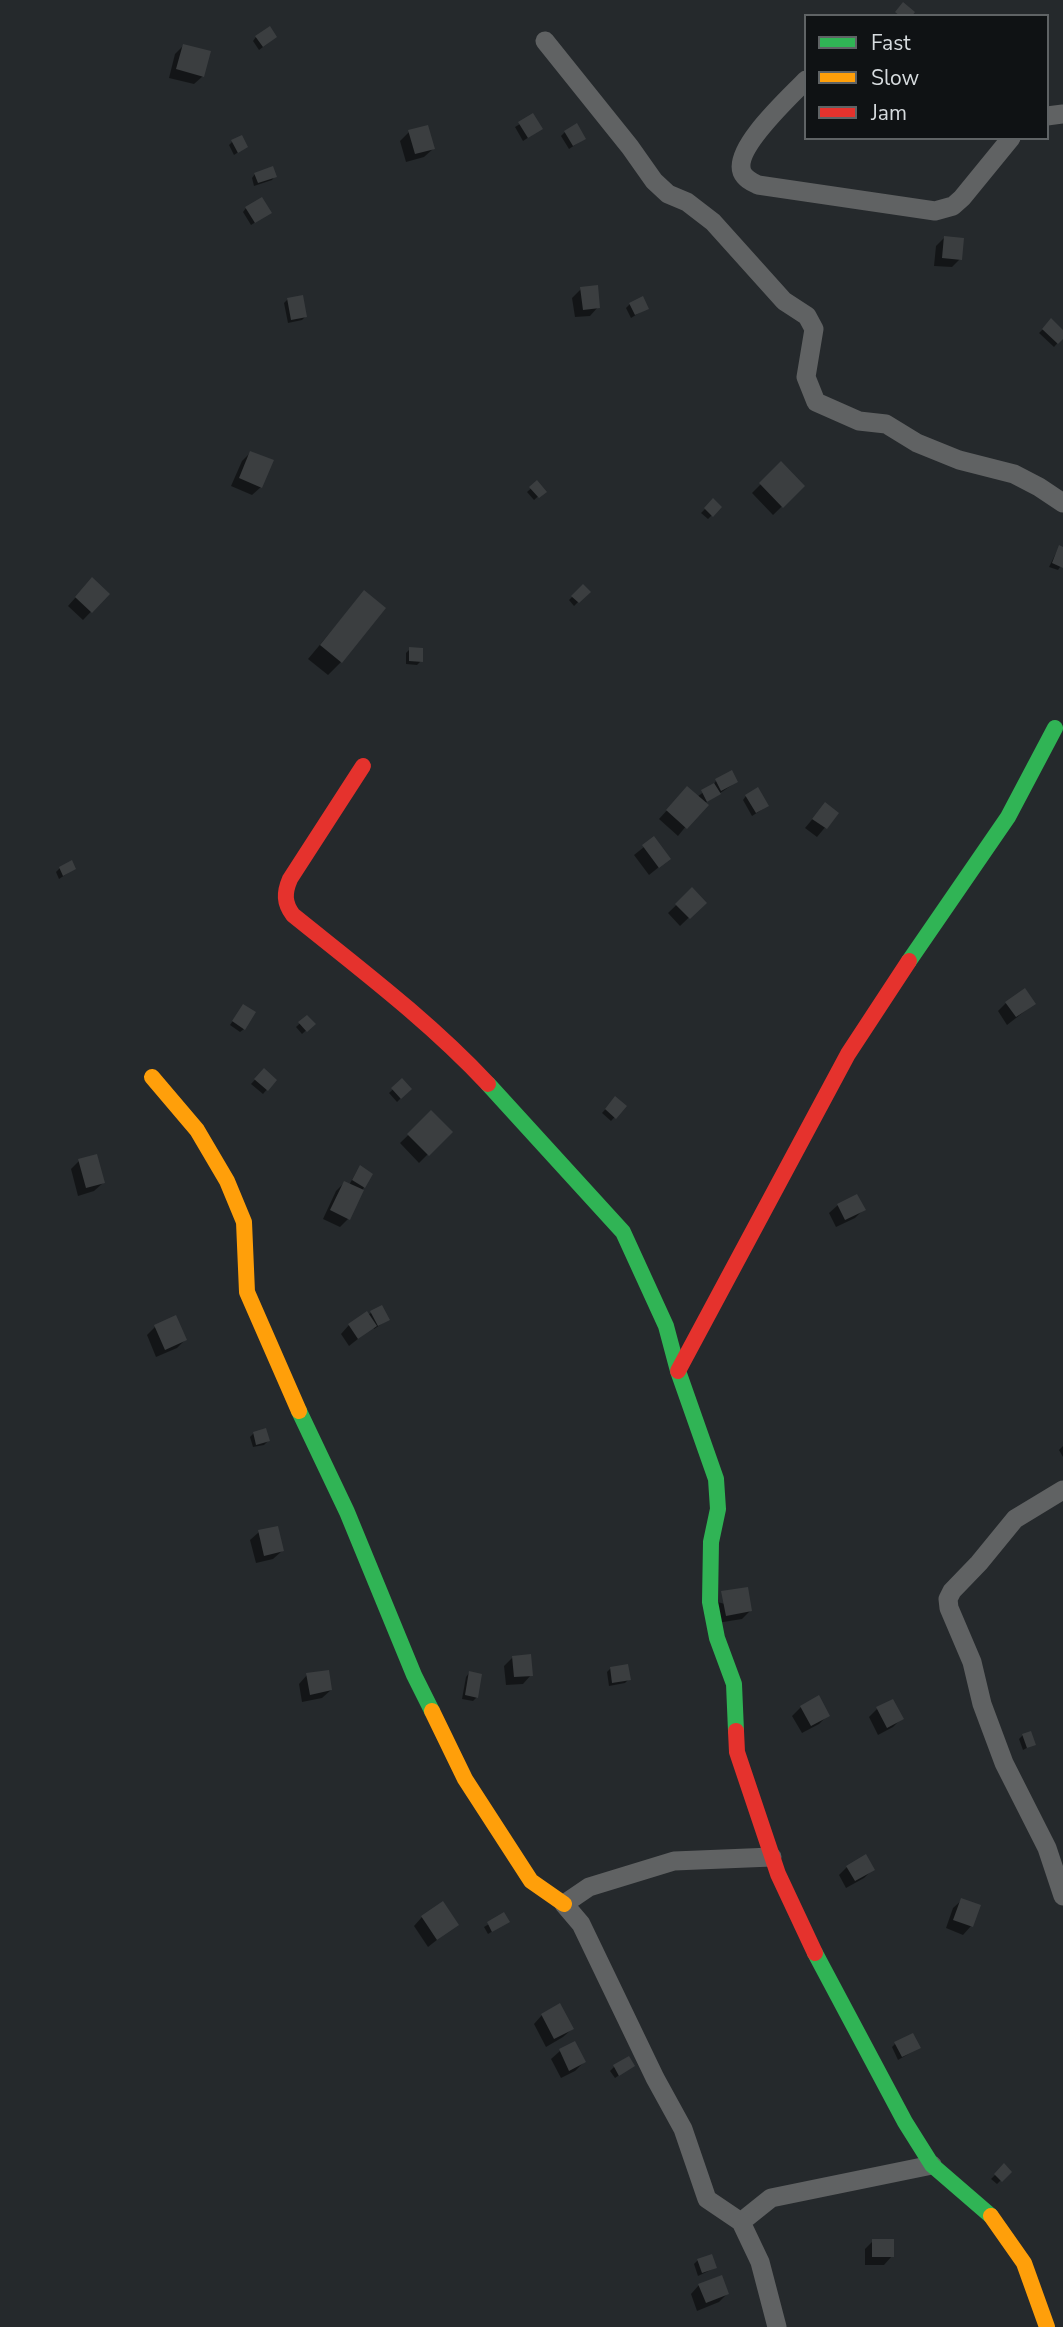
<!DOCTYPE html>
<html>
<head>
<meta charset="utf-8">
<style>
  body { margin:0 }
  #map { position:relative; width:1063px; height:2327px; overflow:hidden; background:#25292c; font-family:"Nunito Sans",sans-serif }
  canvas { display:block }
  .legend { position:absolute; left:804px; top:14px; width:245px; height:126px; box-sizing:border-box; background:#0f1214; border:2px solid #5f6365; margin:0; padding:9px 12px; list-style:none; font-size:21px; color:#d7dcdf }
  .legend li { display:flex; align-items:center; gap:14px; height:35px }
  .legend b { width:35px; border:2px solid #5f6365 }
</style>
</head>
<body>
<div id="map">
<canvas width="1063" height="2327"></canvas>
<ul class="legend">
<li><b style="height:9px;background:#30b455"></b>Fast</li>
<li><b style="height:9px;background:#ff9f0a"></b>Slow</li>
<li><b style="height:9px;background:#e5322d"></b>Jam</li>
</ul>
</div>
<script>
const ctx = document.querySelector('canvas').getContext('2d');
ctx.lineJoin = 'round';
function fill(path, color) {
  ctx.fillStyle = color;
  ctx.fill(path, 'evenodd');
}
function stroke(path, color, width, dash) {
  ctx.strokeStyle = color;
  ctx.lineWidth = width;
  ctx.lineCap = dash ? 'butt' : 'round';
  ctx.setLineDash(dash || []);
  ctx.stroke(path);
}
fill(new Path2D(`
  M256 37 271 41 259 50 253 41Z
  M183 46 203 76 194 84 169 78 175 54Z
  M533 116 541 129 523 141 515 127Z
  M409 132 433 149 424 157 406 162 400 141Z
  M565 132 584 139 569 149 561 136Z
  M232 142 246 147 234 155 229 145Z
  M255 174 275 176 272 180 254 186 252 178Z
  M246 208 270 213 251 225 243 212Z
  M944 238 960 259 952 267 934 266 936 246Z
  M581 289 598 307 590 316 575 317 572 298Z
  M288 299 306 316 302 320 288 323 284 303Z
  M630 304 647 308 631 318 626 308Z
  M1051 321 1063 332V337L1054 347 1039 333Z
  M250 453 261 487 252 495 231 486 242 461Z
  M781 464 803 486 773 515 752 493Z
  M537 483 544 491 534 500 527 492Z
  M713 501 720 507 708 519 701 513Z
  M1059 547 1063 549V563L1058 570 1049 567Z
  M583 586 588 592 574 606 569 600Z
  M84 588 108 594 83 620 68 606Z
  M364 592 341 662 328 675 308 659Z
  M410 649 421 661 417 665 406 664V653Z
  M731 772 732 785 704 804 678 836 659 819 679 797H697L713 785 716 781Z
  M746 796 763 809 752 816 743 800Z
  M825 804 837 813 817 837 805 828Z
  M654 839 669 859 649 875 634 855Z
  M60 868 74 869 59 879 56 872Z
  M692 890 704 903 680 926 668 913Z
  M1006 1003 1034 1004 1007 1025 998 1011Z
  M240 1010 244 1029 240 1032 230 1025Z
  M307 1017 313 1024 302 1034 296 1027Z
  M264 1070 275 1080 263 1094 251 1084Z
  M402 1081 410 1089 397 1102 389 1093Z
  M612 1102 625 1106 611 1121 602 1113Z
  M431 1113 450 1132 419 1163 400 1143Z
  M79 1161 103 1183 94 1191 78 1196 71 1169Z
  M357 1171 364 1187 348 1219 340 1227 323 1219 336 1191 344 1183 349 1185Z
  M838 1205 863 1210 855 1218 836 1227 829 1213Z
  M371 1313 388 1320 374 1329 373 1327 349 1346 341 1334 349 1325Z
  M155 1327 185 1340 177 1348 156 1357 147 1335Z
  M254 1433 268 1441 264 1445 253 1447 250 1437Z
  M1063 1446V1457L1059 1450Z
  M259 1532 282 1551 273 1559 256 1563 250 1540Z
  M714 1601 750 1611 742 1619 717 1623Z
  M513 1657 531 1675 523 1684 506 1685 504 1666Z
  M611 1668 629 1679 625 1683 609 1686 607 1672Z
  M469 1673 477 1697 473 1701 462 1699 466 1677Z
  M307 1675 331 1690 322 1698 302 1702 299 1684Z
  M801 1707 828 1715 819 1724 802 1733 792 1716Z
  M877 1709 901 1719 893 1727 878 1735 869 1717Z
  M1023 1735 1034 1744 1023 1750 1019 1739Z
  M847 1867 873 1869 864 1878 846 1888 839 1875Z
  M962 1900 979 1906 971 1926 963 1935 946 1928 953 1908Z
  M504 1915 508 1922 488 1934 484 1927Z
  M422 1917 457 1924 428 1947 414 1926Z
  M542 2015 572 2029 563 2037 546 2047 534 2024Z
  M574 2044 584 2062 575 2071 561 2078 551 2059 560 2051Z
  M895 2044 919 2048 898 2060 892 2047Z
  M633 2066 615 2078 610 2071 614 2067Z
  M1004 2166 1010 2171 997 2184 991 2179Z
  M873 2241 892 2256 884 2265H865V2249Z
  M698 2260 715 2268 698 2276 694 2264Z
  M699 2285 727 2294 719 2302 697 2311 691 2294Z`), '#0007');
fill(new Path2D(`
  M903 2 915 12 912 16H900L895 12Z
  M270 26 277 37 263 47 255 36Z
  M183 44 211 51 204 77 176 69Z
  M533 113 543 129 528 138 518 122Z
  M577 123 586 139 573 146 564 131Z
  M428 125 435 149 415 154 408 130Z
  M242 135 248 147 238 153 231 140Z
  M273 166 277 177 258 183 254 173Z
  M262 197 272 213 255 223 245 207Z
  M944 236 964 238 962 260 942 258Z
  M598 285 600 308 583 310 580 287Z
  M303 295 307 317 291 320 287 298Z
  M643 296 649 309 635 315 629 303Z
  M1051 318 1063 330V339L1058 344 1042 329Z
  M250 451 274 460 262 488 239 478Z
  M781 461 805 486 783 508 759 483Z
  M537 480 547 492 539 498 529 487Z
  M713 498 722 507 713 517 704 508Z
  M1059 545 1063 547V568L1052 563Z
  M92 577 110 594 92 613 75 597Z
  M583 584 591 592 579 603 571 596Z
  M364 590 386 608 342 663 320 645Z
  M409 647 423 648V662L409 661Z
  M732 770 738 782 721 791 715 779Z
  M714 783 721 794 707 802 701 790Z
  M687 786 709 805 687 829 666 810Z
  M758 787 769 806 756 813 745 795Z
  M825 802 839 813 827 829 812 819Z
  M654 836 671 859 659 868 642 845Z
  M72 860 76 869 63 876 59 867Z
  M692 887 707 903 690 919 675 904Z
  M1025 988 1036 1004 1016 1017 1005 1002Z
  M243 1004 256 1012 245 1030 232 1021Z
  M307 1015 316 1024 307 1032 298 1022Z
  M264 1068 277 1080 268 1091 254 1079Z
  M402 1078 412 1089 401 1099 391 1088Z
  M615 1096 627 1106 616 1119 605 1109Z
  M431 1110 453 1132 429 1156 407 1134Z
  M97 1154 105 1183 86 1188 78 1159Z
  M360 1165 373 1174 365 1188 352 1180Z
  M344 1181 364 1190 350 1220 330 1210Z
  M857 1194 866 1210 845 1220 837 1204Z
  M382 1305 390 1320 378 1326 370 1311Z
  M367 1311 377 1326 358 1339 348 1324Z
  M176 1315 187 1340 165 1350 154 1325Z
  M266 1428 270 1441 256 1445 253 1432Z
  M278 1526 284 1551 264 1556 258 1530Z
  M748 1587 752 1611 726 1616 721 1591Z
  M531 1654 533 1676 514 1677 512 1656Z
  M628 1664 631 1680 612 1683 610 1667Z
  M329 1670 332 1690 310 1695 306 1673Z
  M469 1671 482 1674 478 1698 465 1695Z
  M819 1695 830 1716 811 1726 800 1706Z
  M893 1699 904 1719 887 1728 876 1707Z
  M1031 1731 1036 1745 1027 1748 1022 1734Z
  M866 1854 875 1870 855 1881 846 1866Z
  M961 1898 981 1905 973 1927 953 1920Z
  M443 1901 459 1925 437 1940 421 1916Z
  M504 1912 510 1922 492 1932 487 1922Z
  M560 2003 574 2029 554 2039 541 2014Z
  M913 2033 921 2048 902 2057 894 2042Z
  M575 2041 586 2062 569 2071 559 2049Z
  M629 2056 635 2066 619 2076 613 2065Z
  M1004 2163 1012 2172 1002 2182 994 2174Z
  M872 2239H894V2257H872Z
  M712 2254 717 2268 702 2273 697 2259Z
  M722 2275 729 2294 706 2303 698 2284Z`), '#3b3e40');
stroke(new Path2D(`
  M545 41 630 147 654 181 668 194 687 202 713 222 784 301 807 316 814 329 806 377 816 402 859 421 886 424 917 443 959 460 1014 474 1039 487 1063 503
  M806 80C790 97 733 148 742 172 745 179 752 182 758 185L935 211 953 206 962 198 1011 138
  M1047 116 1063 114
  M1063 1490 1015 1519 979 1563 952 1591 948 1599 949 1608 972 1662 982 1704 1004 1763 1047 1848 1063 1896
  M772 1857 674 1861 589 1887 564 1904 581 1924 655 2078 683 2129 707 2199 741 2222 771 2198 932 2165
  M741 2222 760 2262 777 2327`), '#606263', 19);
stroke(new Path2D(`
  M909 961 1008 817 1055 728
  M488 1084 623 1232 666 1326 678 1371 716 1479 718 1509 711 1542 710 1602 717 1638 734 1684 736 1731
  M299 1411 347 1512 414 1675 432 1711
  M815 1953 905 2122 932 2165 991 2216`), '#30b455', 16);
stroke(new Path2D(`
  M152 1077 197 1130 227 1181 244 1222 247 1292 299 1411
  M432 1711 465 1779 531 1881 564 1904
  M991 2216 1024 2263 1047 2327`), '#ff9f0a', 16);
stroke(new Path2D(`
  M363 766 290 879C284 893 284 903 293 915 360 969 429 1021 488 1084
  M678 1371 848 1054 909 961
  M736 1731 737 1752 778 1874 815 1953`), '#e5322d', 16);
</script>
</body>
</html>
